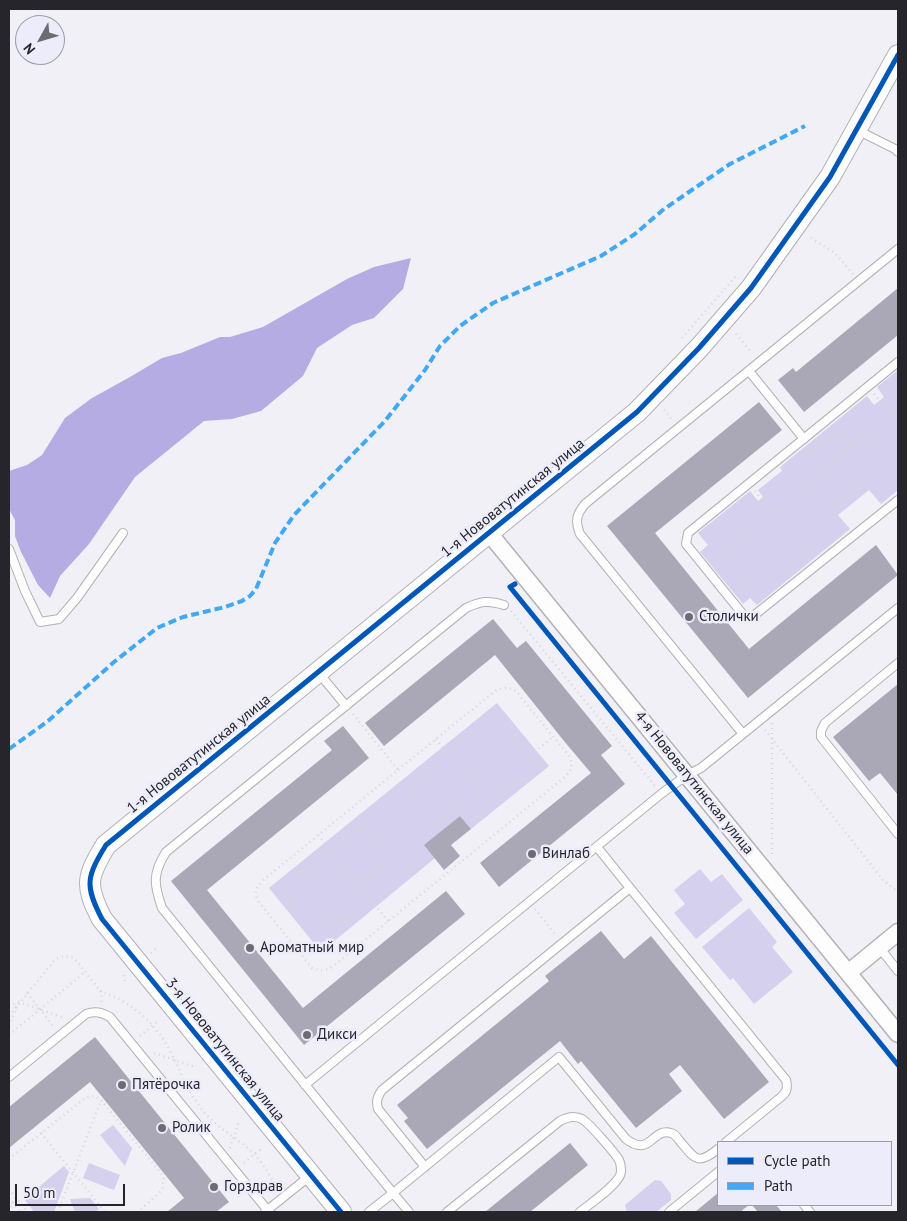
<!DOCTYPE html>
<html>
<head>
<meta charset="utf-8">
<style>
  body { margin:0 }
  #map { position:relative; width:907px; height:1221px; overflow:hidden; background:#f0f0f6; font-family:"PT Sans",sans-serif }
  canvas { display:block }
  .frame { position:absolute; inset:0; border:10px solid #26252b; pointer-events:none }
  .legend { position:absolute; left:717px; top:1141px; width:175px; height:65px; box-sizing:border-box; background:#edecfa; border:1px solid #9d9ca7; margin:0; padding:6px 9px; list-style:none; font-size:15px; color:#26252b }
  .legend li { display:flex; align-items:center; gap:10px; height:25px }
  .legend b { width:25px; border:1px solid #9d9ca7 }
  .north { position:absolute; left:15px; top:15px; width:50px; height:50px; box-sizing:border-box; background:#edecfa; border:1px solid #9d9ca7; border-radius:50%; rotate:231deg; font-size:14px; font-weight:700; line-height:20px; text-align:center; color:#26252b }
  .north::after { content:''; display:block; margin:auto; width:18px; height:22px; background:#6d6c72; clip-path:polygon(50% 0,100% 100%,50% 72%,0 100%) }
  .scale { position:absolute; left:15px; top:1184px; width:110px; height:22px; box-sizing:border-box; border:2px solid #26252b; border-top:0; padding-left:6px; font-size:15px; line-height:18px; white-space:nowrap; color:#26252b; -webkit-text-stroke:4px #edecfa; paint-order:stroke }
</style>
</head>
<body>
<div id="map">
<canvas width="907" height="1221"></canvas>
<div class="frame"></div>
<ul class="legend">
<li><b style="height:6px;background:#0057b8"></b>Cycle path</li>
<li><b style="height:6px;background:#3fa9f5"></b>Path</li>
</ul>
<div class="north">N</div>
<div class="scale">50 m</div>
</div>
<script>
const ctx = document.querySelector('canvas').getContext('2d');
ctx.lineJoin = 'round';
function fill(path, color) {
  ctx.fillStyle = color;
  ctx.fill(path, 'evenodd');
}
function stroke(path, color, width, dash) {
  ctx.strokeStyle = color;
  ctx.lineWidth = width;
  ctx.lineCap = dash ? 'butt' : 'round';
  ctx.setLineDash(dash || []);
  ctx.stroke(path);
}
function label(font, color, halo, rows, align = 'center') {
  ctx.font = font + ' "PT Sans",sans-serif';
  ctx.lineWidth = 5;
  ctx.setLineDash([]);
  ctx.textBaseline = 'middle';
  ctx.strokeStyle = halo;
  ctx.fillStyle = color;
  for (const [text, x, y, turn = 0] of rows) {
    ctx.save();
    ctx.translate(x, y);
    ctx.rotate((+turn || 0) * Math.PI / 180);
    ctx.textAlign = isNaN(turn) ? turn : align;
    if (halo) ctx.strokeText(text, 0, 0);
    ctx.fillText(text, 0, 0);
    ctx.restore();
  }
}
fill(new Path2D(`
  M898 370V490L881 504 869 490 838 515 850 529 757 605 750 598 743 604 700 552 708 545 698 533 750 491 758 501 763 497 758 490 782 471 780 467 867 396 874 405 884 397 877 387Z
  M497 703 549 766 471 829 460 816 425 845 435 858 321 952 269 888Z
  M700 869 711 882 722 874 743 900 696 939 674 913 685 904 674 890Z
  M749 908 777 942 772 947 793 972 754 1004 733 978 730 980 702 947Z
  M113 1125 132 1148 125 1166 100 1135Z
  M89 1163 120 1175 114 1190 83 1178Z
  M64 1166 69 1172 54 1212H34L24 1199Z
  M655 1180 661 1181 671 1194V1200L656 1212H627L625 1205Z
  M90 1198 99 1209 95 1212H75L70 1199Z`), '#d4d0ee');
fill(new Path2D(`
  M411 258 403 289 374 318 352 325 317 348 303 376 261 411 232 419 204 421 135 477 89 544 60 576 50 598 38 585 21 552 15 536V520L9 509V471L27 465 42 455 65 418 92 398 130 377 162 358 181 353 220 337H230L263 327 347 279 374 267Z`), '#b4ace2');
fill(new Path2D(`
  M898 288V335L804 412 778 380 793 368 796 372Z
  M759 402 782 430 655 533 749 649 876 545 898 575 748 698 607 526Z
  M493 619 517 648 526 641 612 746 601 755 625 784 499 887 480 863 591 773 564 741 495 655 384 746 365 723Z
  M898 684V795L880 773 869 781 833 737Z
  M343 726 369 758 207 890 303 1008 446 891 465 914 304 1045 171 881 332 750 324 741Z
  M460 816 471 829 451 845 460 856 444 870 424 845Z
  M601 931 624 959 651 936 769 1082 724 1119 680 1065 669 1074 682 1091 636 1128 581 1061 578 1064 560 1041 427 1149 404 1121 408 1118 397 1105 549 981 545 976Z
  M95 1037 229 1202 216 1212H167L184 1198 90 1082 9 1148V1107Z
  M570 1143 588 1165 530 1212H485Z
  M718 1193V1205H749L740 1212H695Z
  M752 1205H776L782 1212H758Z`), '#aaa7b7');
const service = new Path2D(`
  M857 130 895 149 898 152
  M898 362 688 533 686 544 741 612 745 617H752L898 500
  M749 371 804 439
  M9 549 25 591 40 622 59 619 77 598 123 533
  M504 605C488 600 481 601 466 608L166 852C152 874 154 885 162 908L393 1193 559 1057 626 1139C651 1158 652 1127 671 1133 675 1134 677 1137 679 1140 695 1159 697 1166 718 1149
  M898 663 825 723 821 731V737L898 834
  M318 672 346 706
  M743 734 580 534C575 521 576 515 585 504L898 249
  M597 847 630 888
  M879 947 898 971
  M9 1077 86 1014C95 1011 101 1012 110 1017L269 1212
  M305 1085 661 794 687 775 701 768 898 608
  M425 1167 378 1109C376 1101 377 1097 382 1090L630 888 786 1080C788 1088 787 1092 781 1097L726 1142
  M804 1205 810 1212
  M265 1212 311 1175
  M369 1212 393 1193 409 1212
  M447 1212 560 1121C567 1117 574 1115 582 1119 589 1123 615 1153 619 1160 620 1162 621 1169 621 1172 620 1184 589 1204 580 1212
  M669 1212 718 1172`);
const minor = new Path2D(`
  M489 533 898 1034
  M848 973 898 932`);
const tertiary = new Path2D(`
  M341 1212 102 919C84 885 87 876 106 845L637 412 699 348 751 288 830 177 898 55`);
stroke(service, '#b2b2b7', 10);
stroke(minor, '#b2b2b7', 19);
stroke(tertiary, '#b2b2b7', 22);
stroke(new Path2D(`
  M811 238 835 253 853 274
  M736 334 752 353
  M682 338 736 276 738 278
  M874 394 891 414
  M664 410 673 421
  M863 437 886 465
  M846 452 869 480
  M804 455 839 431 843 432 854 445
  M806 483 829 511
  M755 491 771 511
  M795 540 809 558
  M744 581 898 455
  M768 588 759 595 754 594 724 557 723 552 725 550 898 408
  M511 611 655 786
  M353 714 398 770 262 881C256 888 254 892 258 901L312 968C320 971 324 971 332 967L565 777C572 770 573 766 570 757L516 691C508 687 503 687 495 691L398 770
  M765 730 883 880 898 892
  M436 739 447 753
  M527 758 553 737
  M474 773 496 798 500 796 532 770 533 765 513 741
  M414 789 449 795
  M454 789C466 771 472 755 473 734
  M398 806 406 815
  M454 810 461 812 472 822 487 810V806L466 780
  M358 829C382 831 383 848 381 868
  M318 835 388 921
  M772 854V723
  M302 873C349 889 372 876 409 847 424 834 439 822 454 810L448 799 452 792 513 741 515 738C514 726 502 718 489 719L420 776C415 784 413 793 412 802 410 824 384 821 368 822L356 829 293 880C288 885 286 894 288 901 293 909 309 931 319 930 325 929 331 923 336 919
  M535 909 555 934
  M336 919 342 922H345L388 887 391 879 381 867
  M336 919 334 913 335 910 361 889
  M151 953 157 947
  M125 981 124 977 125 973
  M100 991C129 1001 154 1021 169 1049 181 1071 188 1093 204 1112 215 1125 229 1134 243 1144 258 1155 269 1172 276 1189
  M27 993 53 1026
  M9 1006 19 1002 64 1018
  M9 1016 54 961C59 956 67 955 74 958L102 993 101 1004
  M9 1026 17 1006
  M9 1035 85 972
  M140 1036 158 1021
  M154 1053 195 1067
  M41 1133 105 1212
  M230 1148 239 1121
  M9 1159 85 1098 94 1096 101 1100 164 1177 162 1190 138 1212
  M244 1163 262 1148
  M9 1189 28 1212
  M9 1199 20 1212
  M10 1212 15 1197
  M58 1212 101 1100`), '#d7d7da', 2.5, [1, 4]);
stroke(service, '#fdfdfe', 8);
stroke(minor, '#fdfdfe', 16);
stroke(tertiary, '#fdfdfe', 20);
stroke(new Path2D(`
  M9 749 48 721 114 662 157 628 183 617 225 607 242 601 250 596 256 589 275 543 294 515 385 421 425 370 440 346 460 326 493 303 601 256 635 234 664 209 730 164 805 126`), '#3fa9f5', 4, [8, 4]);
stroke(new Path2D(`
  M515 584 510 587 898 1065
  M341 1212 102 919C84 885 87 876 106 845L637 412 699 348 751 288 830 177 898 55`), '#0057b8', 5);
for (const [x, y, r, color] of [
  [689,617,5,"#6d6c72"],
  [532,854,5,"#6d6c72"],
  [250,948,5,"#6d6c72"],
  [307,1035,5,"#6d6c72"],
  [122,1085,5,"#6d6c72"],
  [162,1128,5,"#6d6c72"],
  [214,1187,5,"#6d6c72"]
]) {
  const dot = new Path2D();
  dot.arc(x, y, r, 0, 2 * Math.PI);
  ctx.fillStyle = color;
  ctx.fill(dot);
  stroke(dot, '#edecfa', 2);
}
label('15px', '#26252b', '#edecfa', [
  ["1-я Нововатутинская улица",513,498,-39],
  ["1-я Нововатутинская улица",199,754,-39],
  ["4-я Нововатутинская улица",694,783,51],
  ["3-я Нововатутинская улица",225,1050,51]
]);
label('15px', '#26252b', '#edecfa', [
  ["Столички",699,617],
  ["Винлаб",542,854],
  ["Ароматный мир",260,948],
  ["Дикси",317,1035],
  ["Пятёрочка",132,1085],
  ["Ролик",172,1128],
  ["Горздрав",224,1187]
], 'left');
</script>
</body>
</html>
